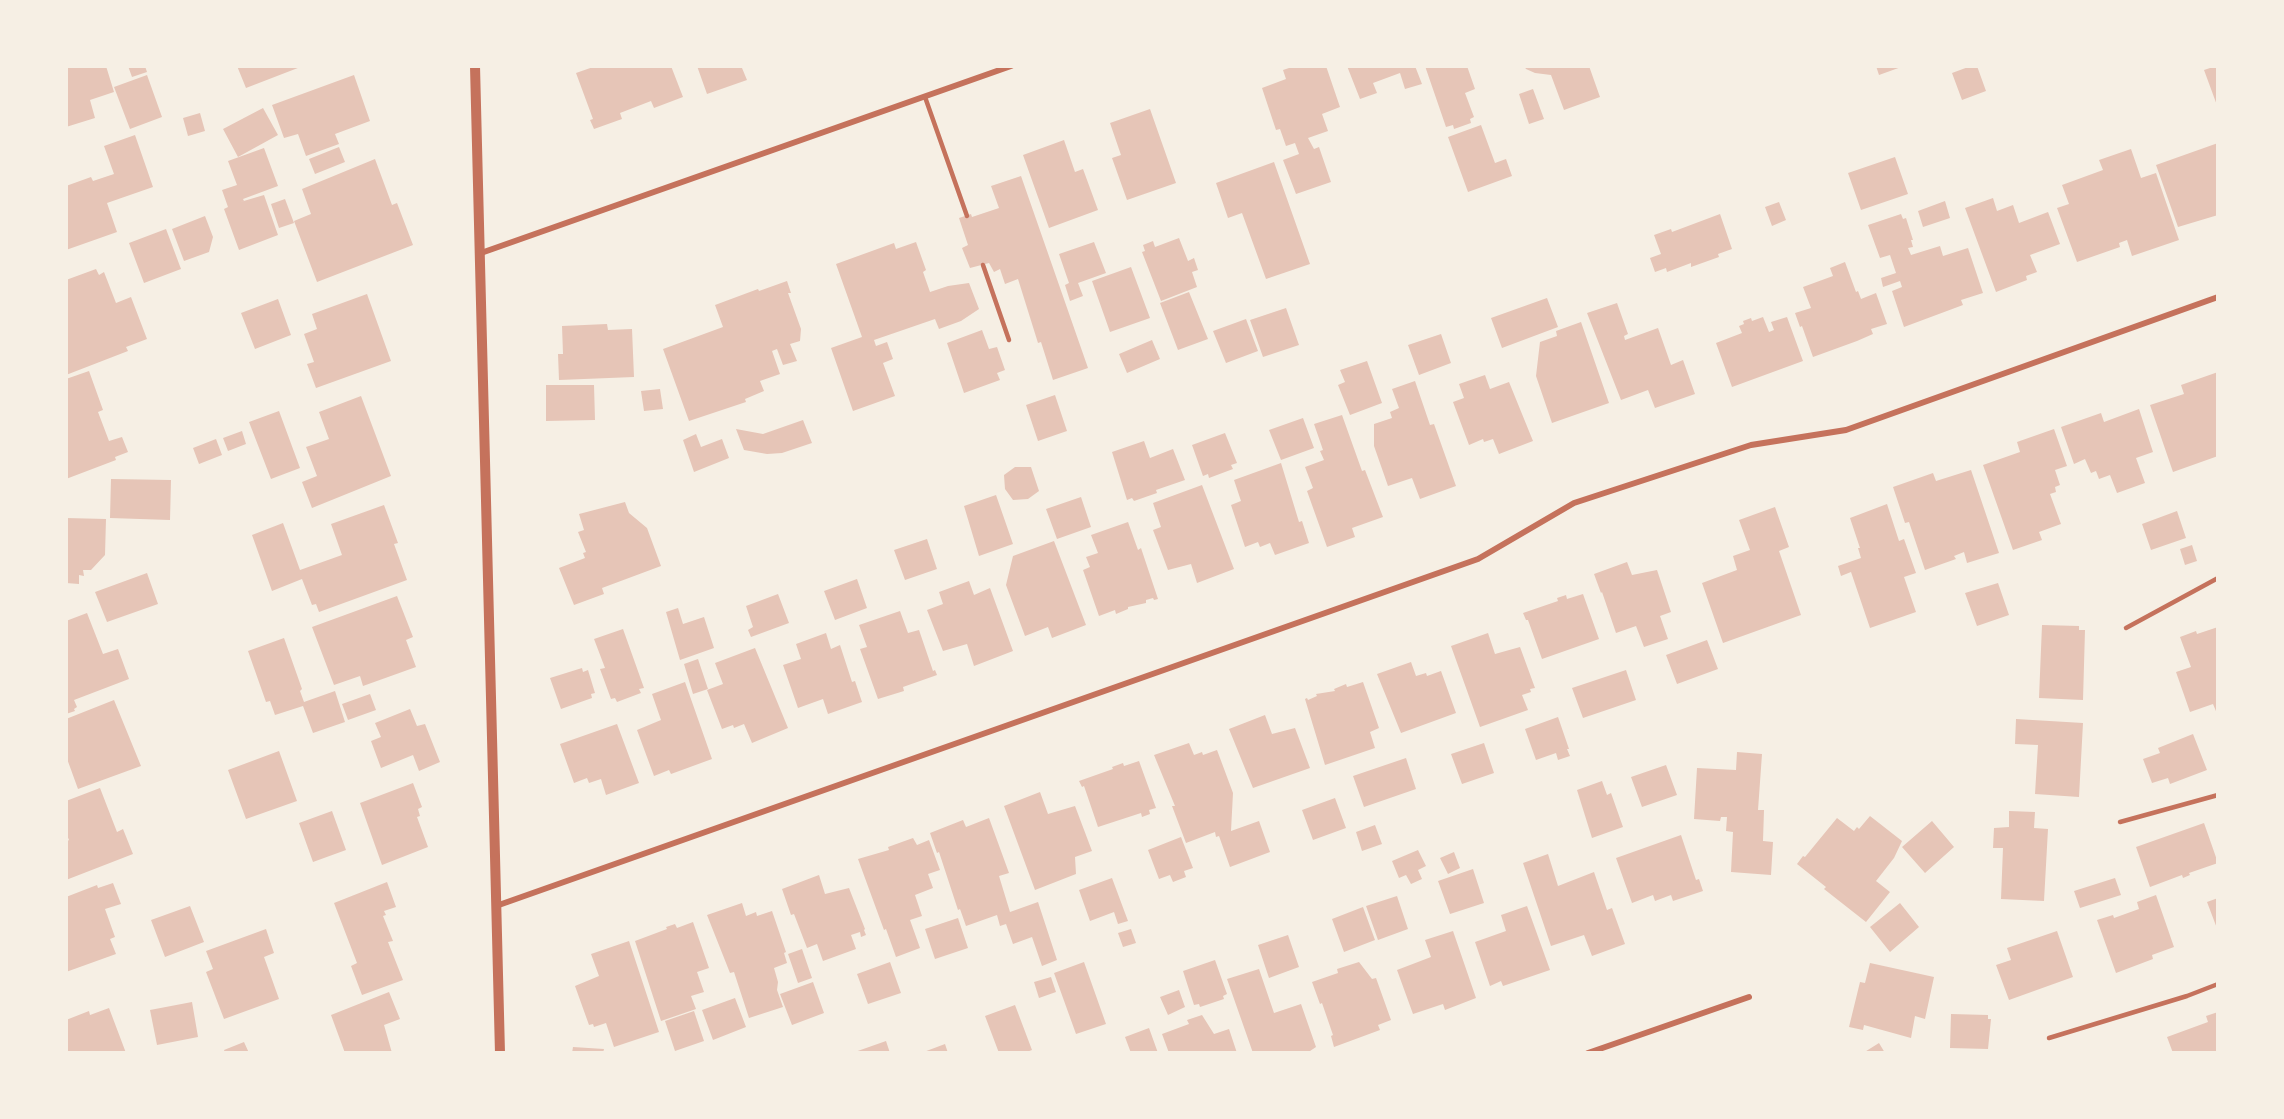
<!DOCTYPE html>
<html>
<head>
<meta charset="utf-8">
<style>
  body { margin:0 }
  #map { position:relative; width:2284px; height:1119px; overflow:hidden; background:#f6efe4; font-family:"Source Sans 3",sans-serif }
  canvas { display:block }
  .frame { position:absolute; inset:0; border:68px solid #f6efe4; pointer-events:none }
</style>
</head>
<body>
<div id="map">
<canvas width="2284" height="1119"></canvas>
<div class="frame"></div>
</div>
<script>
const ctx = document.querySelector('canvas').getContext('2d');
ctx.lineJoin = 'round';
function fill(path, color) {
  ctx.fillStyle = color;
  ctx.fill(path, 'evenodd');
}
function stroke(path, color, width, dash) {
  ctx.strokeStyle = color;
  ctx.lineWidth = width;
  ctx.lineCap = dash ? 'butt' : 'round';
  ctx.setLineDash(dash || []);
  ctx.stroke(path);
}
fill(new Path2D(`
  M66 66H106L114 92 90 100 95 118 66 127Z
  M128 66H145L147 72 132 77Z
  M237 66H303L246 88Z
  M596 66H671L683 97 654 108 651 101 620 113 622 119 594 129 590 120 593 119 576 73Z
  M697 66H748L742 68 747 80 707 94Z
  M1295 66H1326L1340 107 1322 114 1328 131 1308 138 1314 149 1319 147 1331 182 1296 194 1283 160 1299 154 1295 143 1286 146 1280 129 1276 130 1262 88 1286 79 1283 70Z
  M1347 66H1415L1422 84 1405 89 1400 73 1373 83 1377 93 1360 99Z
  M1425 66H1467L1475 89 1465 93 1474 117 1470 119 1471 123 1454 129 1453 125 1446 127Z
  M1524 66H1589L1600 97 1564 110 1551 75 1535 73 1526 69Z
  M1876 66H1904L1879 75Z
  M1971 66H1977L1986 91 1962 100 1952 73Z
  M2216 66H2218V108L2204 70Z
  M147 75 162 117 130 129 114 87Z
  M354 75 370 121 335 134 339 144 306 156 298 134 284 138 272 105Z
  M1533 89 1544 119 1529 124 1519 94Z
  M263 108 278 135 238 157 223 129Z
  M1150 109 1176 183 1127 200 1112 158 1121 155 1110 123Z
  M200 113 205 131 188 136 183 118Z
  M1481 125 1495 163 1506 159 1512 176 1468 192 1448 137Z
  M135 135 153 187 107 203 117 232 66 250V186L91 177 93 181 114 174 104 146Z
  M1064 140 1075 172 1083 169 1098 210 1049 228 1023 155Z
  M2218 143V215L2178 227 2156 165Z
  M339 147 345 162 315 174 309 159Z
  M264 148 278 186 243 199 244 201 237 203 264 195 278 235 239 250 224 209 228 207 222 190 237 185 228 161Z
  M2131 149 2141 178 2156 173 2179 240 2132 256 2127 240 2119 243 2120 247 2077 262 2057 208 2069 204 2062 185 2103 170 2099 160Z
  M1895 157 1908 194 1861 210 1848 173Z
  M375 159 392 205 397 203 413 245 317 282 294 221 311 214 302 189Z
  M1274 162 1310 264 1266 279 1242 213 1228 218 1216 183Z
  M1021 176 1088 368 1053 380 1041 342 1038 343 1018 279 1005 284 1000 269 994 272 989 263 970 268 962 248 968 245 959 218 971 214 972 217 999 208 991 186Z
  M1993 198 1997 211 2013 205 2019 223 2048 212 2060 244 2030 255 2037 272 2026 276 2027 280 1996 292 1965 208Z
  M285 199 294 223 279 228 271 204Z
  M1945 201 1950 218 1923 227 1918 211Z
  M1779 202 1786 220 1772 226 1765 207Z
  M1720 214 1732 249 1718 254 1719 257 1691 267V263L1667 272 1666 268 1655 272 1650 258 1661 254 1654 235 1671 229 1672 232Z
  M1901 214 1903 219 1906 218 1913 240H1911L1913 247 1908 248 1911 255 1940 246 1943 256 1968 248 1983 293 1961 300 1963 305 1904 327 1892 291 1902 287 1900 281 1883 287 1881 278 1896 273 1890 255 1880 258 1868 225Z
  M205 216 213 237 209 252 184 261 172 229Z
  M166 229 181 269 144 283 129 243Z
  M1179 238 1188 261 1194 258 1198 270 1192 272 1197 287 1161 301 1142 252 1145 251 1143 245 1153 241 1155 247Z
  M916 242 926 270 923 272 930 292 948 286 969 283 979 309 961 321 939 329 935 319 874 340 876 346 887 342 893 359 883 363 895 396 853 411 831 348 862 337 836 264 894 243 896 249Z
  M1094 242 1106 273 1078 283 1083 296 1070 301 1065 285 1069 283 1059 254Z
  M1845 262 1856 292 1858 291 1861 299 1876 293 1887 324 1871 329 1873 334 1857 341 1813 357 1802 326 1800 327 1795 313 1811 308 1803 287 1833 276 1830 268Z
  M1131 267 1150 318 1110 332 1092 281Z
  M96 269 99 275 104 272 116 303 131 297 147 339 126 347 128 351 66 375V280Z
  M787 281 791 293H788L801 329 800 341 790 344 797 361 783 365 777 349 772 351 780 374 760 381 764 391 745 399 746 402 689 421 663 349 723 327 715 305 758 289 759 291Z
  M1189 292 1208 339 1178 350 1160 303Z
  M367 294 391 361 316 388 307 364 314 362 304 334 317 329 312 314Z
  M1547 298 1558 327 1502 348 1491 318Z
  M278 299 291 335 255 349 241 313Z
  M1617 303 1628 334 1624 336 1625 340 1658 328 1671 365 1683 360 1695 394 1655 408 1648 390 1621 400 1587 313Z
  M1286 308 1299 345 1263 357 1250 320Z
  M1763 317 1769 332 1774 330 1771 322 1787 317 1803 361 1732 387 1716 343 1742 333 1739 326 1744 324 1743 321 1751 318 1752 321Z
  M1246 319 1258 351 1226 363 1213 331Z
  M1581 322 1609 403 1552 423 1536 376 1540 342 1557 336 1556 331Z
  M607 324 608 330 632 329 634 377 559 380 558 354H563L562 326Z
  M982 330 989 349 997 347 1005 370 997 373 1000 380 964 393 947 343Z
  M1441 334 1451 363 1419 375 1408 345Z
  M1152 340 1160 359 1127 373 1119 354Z
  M1367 361 1382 403 1350 415 1338 385 1345 382 1340 370Z
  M89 371 103 410 98 412 109 441 122 437 128 452 115 457 116 460 66 479V379Z
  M2218 372V456L2173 472 2150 405 2184 394 2181 385Z
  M1485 375 1490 389 1509 382 1533 441 1499 454 1493 439 1484 442 1483 439 1469 445 1453 402 1464 398 1459 384Z
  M1415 381 1430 425 1434 424 1456 486 1420 499 1412 478 1388 486 1374 446V424L1392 418 1390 412 1399 408 1392 389Z
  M546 385H594L595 420 546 421Z
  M660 389 663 409 644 411 641 391Z
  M1055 395 1067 431 1038 441 1026 405Z
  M361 396 391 476 312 508 302 482 317 476 306 447 329 439 319 412Z
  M2139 409 2153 452 2136 458 2145 483 2117 493 2110 475 2099 479 2096 471 2091 473 2085 459 2074 464 2061 427 2101 413 2104 422Z
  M279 411 300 468 271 479 249 422Z
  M1342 415 1362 471 1365 470 1383 517 1352 528 1355 537 1327 547 1307 491 1313 488 1305 467 1324 460 1320 451 1323 450 1314 424Z
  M1303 418 1314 448 1281 460 1269 430Z
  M803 420 812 443 782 453 767 454 744 450 736 429 763 434Z
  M2054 429 2067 466 2055 470 2060 485 2055 487 2056 492 2050 494 2061 524 2039 532 2042 540 2013 550 1983 465 2020 452 2017 442Z
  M242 431 246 444 228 451 223 438Z
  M1225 433 1237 463 1231 465 1233 469 1209 478 1208 474 1203 476 1192 445Z
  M696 434 701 447 722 439 729 458 694 472 683 440Z
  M216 439 222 455 199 464 193 448Z
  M1144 441 1150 458 1173 449 1185 480 1156 490 1157 493 1134 501 1132 498 1127 500 1112 452Z
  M1281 463 1299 522 1302 521 1309 543 1275 555 1270 543 1260 547 1258 542 1245 547 1231 505 1241 501 1234 480Z
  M1015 467H1031L1039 491 1028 499 1013 500 1005 489 1004 475Z
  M1971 470 1999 553 1967 563 1964 552 1954 556 1956 559 1925 570 1909 522 1905 523 1893 487 1933 473 1936 481Z
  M111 479 171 480 170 520 110 518Z
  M1202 485 1234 569 1197 583 1191 564 1168 570 1153 530 1161 527 1153 503Z
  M996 495 1013 544 979 556 964 506Z
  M1081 497 1091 527 1057 539 1046 509Z
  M625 502 629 513 647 528 661 566 602 588 604 594 574 605 559 568 585 558 583 553 586 552 578 532 584 530 579 514Z
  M1887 504 1899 541 1904 539 1916 573 1904 577 1916 612 1870 628 1851 572 1841 576 1838 566 1861 558 1858 548H1860L1850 518Z
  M384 505 398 543 394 544 407 580 319 612 316 604 312 605 302 579 272 591 252 535 283 523 300 570 342 555 331 524Z
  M1775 507 1789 547 1779 551 1801 615 1723 643 1702 583 1737 570 1733 556 1750 550 1739 520Z
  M2177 511 2186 538 2151 550 2142 524Z
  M66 518 106 519 105 555 91 570H83L84 576 79 575V584L66 583Z
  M1128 522 1138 550 1141 548 1158 599 1154 600 1153 598 1146 600V603L1128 607V609L1116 614 1115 610 1099 616 1083 570 1090 567 1086 557 1098 553 1091 535Z
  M927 539 937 569 905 580 894 550Z
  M1054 541 1086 625 1052 638 1048 627 1025 636 1006 585 1013 556Z
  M2192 545 2197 561 2185 565 2180 549Z
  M1627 562 1632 575 1657 570 1671 612 1660 616 1668 639 1644 647 1636 626 1616 633 1602 592 1601 593 1594 574Z
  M147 573 158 604 107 622 95 592Z
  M857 579 867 608 835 620 824 591Z
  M969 581 974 595 990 588 1013 651 974 666 967 644 943 651 927 610 943 604 939 592Z
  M1998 583 2009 615 1977 626 1965 593Z
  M778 594 789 623 751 637 748 630 753 627 746 606Z
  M1583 594 1599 639 1542 659 1528 620H1526L1523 613 1558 601 1557 598 1566 595 1567 599Z
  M397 596 413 637 406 640 416 667 363 686 360 676 334 685 312 627Z
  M678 608 683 624 704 617 714 648 680 660 666 612Z
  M900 611 908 633 919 630 933 671 935 670 937 675 903 687 904 691 878 699 860 649 867 647 859 625Z
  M87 613 103 654 118 649 129 679 74 700 77 707 74 709 75 711 66 714V621Z
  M2042 625 2079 626V630H2085L2083 700 2039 698Z
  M2218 627V716L2213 704 2190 712 2176 672 2191 667 2180 637 2196 631 2197 634Z
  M623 629 644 688 639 689 641 693 617 702 615 698 611 699 600 669 605 668 594 639Z
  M826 633 831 649 840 645 852 682 855 681 862 702 828 714 823 699 798 708 783 665 801 659 796 644Z
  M1488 633 1495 654 1520 647 1535 688 1530 689 1531 692 1522 695 1528 710 1480 727 1451 646Z
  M284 638 302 689 300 691 304 702 335 691 345 722 313 733 303 706 275 715 270 701 266 702 248 651Z
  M1707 640 1718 669 1677 684 1666 655Z
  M755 648 788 728 752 743 744 724 734 728 733 725 722 729 707 690 723 684 715 663Z
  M698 659 708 689 693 694 684 664Z
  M1411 662 1416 676 1426 673 1427 676 1441 671 1456 713 1401 733 1377 674Z
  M582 668 583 672 588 670 595 693 591 694 592 698 561 709 550 678Z
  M1626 670 1636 700 1583 718 1572 688Z
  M685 682 712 759 671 774 669 770 654 776 637 730 661 720 652 694Z
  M1363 682 1379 728 1370 732 1375 748 1325 765 1305 699 1307 698 1308 700 1317 696 1316 694 1335 691 1334 689 1346 684 1347 687Z
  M370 694 376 710 348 720 342 704Z
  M114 700 141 766 78 789 66 756V719Z
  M410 709 417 726 425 724 440 762 419 771 413 755 381 768 371 741 381 737 375 723Z
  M1265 715 1272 734 1295 728 1310 768 1253 788 1229 729Z
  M1558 717 1569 749H1567L1570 756 1558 760 1556 753 1536 760 1525 729Z
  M2016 719 2083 723 2079 797 2035 794 2038 745 2015 744Z
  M617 724 639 783 606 795 601 779 589 783 587 778 574 783 560 744Z
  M2193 734 2207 770 2170 784 2168 778 2152 783 2143 759 2160 753 2158 748Z
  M1189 743 1194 755 1202 752 1203 755 1217 750 1233 793 1231 831 1259 821 1270 852 1230 867 1219 836 1216 837 1215 832 1186 843 1172 806H1175L1154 755Z
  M1484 743 1494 773 1462 784 1451 754Z
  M279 751 297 801 246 819 228 770Z
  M1737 752 1762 754 1758 810H1764L1763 841 1773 842 1771 875 1731 872 1733 832 1726 831 1727 817H1721L1720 821 1694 819 1697 768 1736 770Z
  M1406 758 1416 789 1364 807 1353 776Z
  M1139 761 1156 808 1149 810 1150 814 1142 817 1141 813 1098 827 1084 786 1082 787 1079 781 1113 769 1112 767 1123 763 1124 766Z
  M1666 765 1677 795 1642 807 1631 777Z
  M1602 781 1607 795 1611 793 1623 827 1592 838 1577 790Z
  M413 783 422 807 418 809 420 816 417 817 428 847 382 865 360 803Z
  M100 788 117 832 123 829 133 854 66 880V842L69 840 66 833V801Z
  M1040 792 1048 814 1075 806 1092 851 1075 857 1076 874 1035 890 1004 806Z
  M1335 798 1346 828 1313 840 1302 810Z
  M332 811 346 850 313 862 299 823Z
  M2009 811 2035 812 2034 828 2048 829 2044 901 2001 899 2003 848H1993L1994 828 2009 827Z
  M1870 816 1902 841 1894 858 1876 881 1890 892 1866 922 1824 889 1826 887 1797 864 1803 856 1805 857 1837 818 1854 831 1857 827 1859 829Z
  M989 818 1009 873 999 876 1010 912 1038 902 1057 960 1042 966 1032 937 1013 944 1006 924 1000 926 997 915 966 926 960 909 958 910 939 852 937 853 930 833 963 820 966 827Z
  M1932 821 1954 847 1925 873 1902 847Z
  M2204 823 2218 863 2189 873 2190 875 2183 878 2182 875 2150 887 2136 847Z
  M1375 825 1382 844 1362 851 1356 832Z
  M1681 835 1696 880 1699 879 1703 891 1673 901 1671 895 1655 901 1653 895 1632 903 1616 858Z
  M1181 837 1193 868 1184 871 1186 877 1173 882 1170 875 1159 879 1148 850Z
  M913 838 917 845 929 840 940 870 928 874 933 888 915 895 922 916 910 920 920 948 896 957 886 929 884 930 858 859 889 850 888 847Z
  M1418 850 1426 866 1418 870 1422 879 1411 884 1406 875 1399 878 1392 861Z
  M1454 852 1460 868 1448 874 1440 858Z
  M1548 854 1558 886 1594 872 1607 910 1612 908 1625 944 1592 956 1584 935 1551 946 1523 863Z
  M1473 869 1484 903 1450 914 1438 881Z
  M819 875 825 894 849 888 865 929 864 930 866 935 861 937 860 932 851 935 856 949 823 961 817 944 807 948 794 914 791 915 782 889Z
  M1112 878 1128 921 1118 924 1114 912 1090 921 1079 890Z
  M2115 878 2121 895 2080 908 2074 891Z
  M387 882 396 907 384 911 386 915 383 916 393 941 388 942 403 980 362 995 351 966 357 963 334 903Z
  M113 883 121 904 105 909 115 937 110 939 116 954 66 972V897L97 885 98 888Z
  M2156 895 2174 947 2152 955 2153 959 2116 973 2097 920 2113 915 2114 918 2139 909 2137 902Z
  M1397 896 1408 929 1378 940 1366 906Z
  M2218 898V931L2207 902Z
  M742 903 746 916 756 912 757 916 772 911 786 952 784 953 787 963 774 968 778 982 777 990 783 1007 749 1018 734 972 730 973 707 915Z
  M1900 903 1919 927 1890 952 1870 927Z
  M190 906 204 942 165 957 151 920Z
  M1527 906 1550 970 1503 986 1501 981 1490 986 1475 942 1506 931 1501 915Z
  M1363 907 1375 940 1344 952 1332 919Z
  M958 918 968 948 935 959 925 929Z
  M693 922 709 968 697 972 704 992 691 996 696 1009 661 1021 635 941 667 929 666 927 675 924 677 928Z
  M266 929 274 953 264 957 279 999 224 1019 206 972 213 969 206 951Z
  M1131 929 1136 943 1123 947 1118 933Z
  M1453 931 1476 998 1445 1010 1443 1004 1413 1014 1397 970 1431 957 1425 940Z
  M2057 931 2073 977 2009 1000 1996 965 2011 960 2007 948Z
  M1288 935 1299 967 1269 978 1258 945Z
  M629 941 659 1032 614 1047 606 1023 594 1027 593 1024 589 1025 575 986 599 976 591 954Z
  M802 949 812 978 798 983 788 954Z
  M1215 960 1227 994 1223 996 1224 999 1200 1007 1199 1004 1194 1005 1183 971Z
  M890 962 901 993 868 1004 857 974Z
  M1084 962 1106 1024 1076 1034 1054 973Z
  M1359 962 1372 979 1376 978 1391 1020 1378 1025 1380 1030 1334 1047 1331 1036 1333 1035 1322 1003 1320 1004 1312 982 1338 973 1337 969Z
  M1870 963 1934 977 1925 1019 1915 1016 1911 1038 1864 1025 1863 1030 1849 1027 1860 982 1865 983Z
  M1259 969 1274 1013 1301 1004 1316 1047 1307 1053H1253L1227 979Z
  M1051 977 1056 992 1039 998 1034 982Z
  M813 982 824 1013 792 1025 780 994Z
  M1179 990 1185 1007 1168 1015 1160 997Z
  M389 992 400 1019 384 1025 392 1053H345L331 1015Z
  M735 998 746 1027 713 1040 702 1010Z
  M192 1002 198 1037 157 1045 150 1010Z
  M1015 1005 1032 1050 1024 1053H999L985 1016Z
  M109 1008 126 1053H66V1020L89 1011 90 1015Z
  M694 1011 704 1041 675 1051 665 1021Z
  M2218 1012V1053H2173L2167 1037 2208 1022 2206 1016Z
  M1951 1014 1988 1015V1019H1991L1988 1049 1950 1048Z
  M1202 1015 1214 1034 1229 1029 1237 1053H1169L1162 1034 1189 1024 1187 1020Z
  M1149 1028 1158 1053H1131L1125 1037Z
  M886 1041 890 1053H852Z
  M244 1042 249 1053H225L224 1050Z
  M1879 1043 1885 1053H1863Z
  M945 1044 948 1053H921Z
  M573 1047 604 1049 603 1053H572Z`), '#e6c5b7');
stroke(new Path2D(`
  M925 97 967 216
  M983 265 1009 340
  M2126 628 2218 578
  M2120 822 2218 795
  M2049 1038 2187 996 2218 984`), '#c5725c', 4.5);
stroke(new Path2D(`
  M481 253 1011 66
  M496 906 1478 559 1574 503 1751 445 1846 430 2218 297
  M1588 1053 1749 997`), '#c5725c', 6);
stroke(new Path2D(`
  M475 66 500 1053`), '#c5725c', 10);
</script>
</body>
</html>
